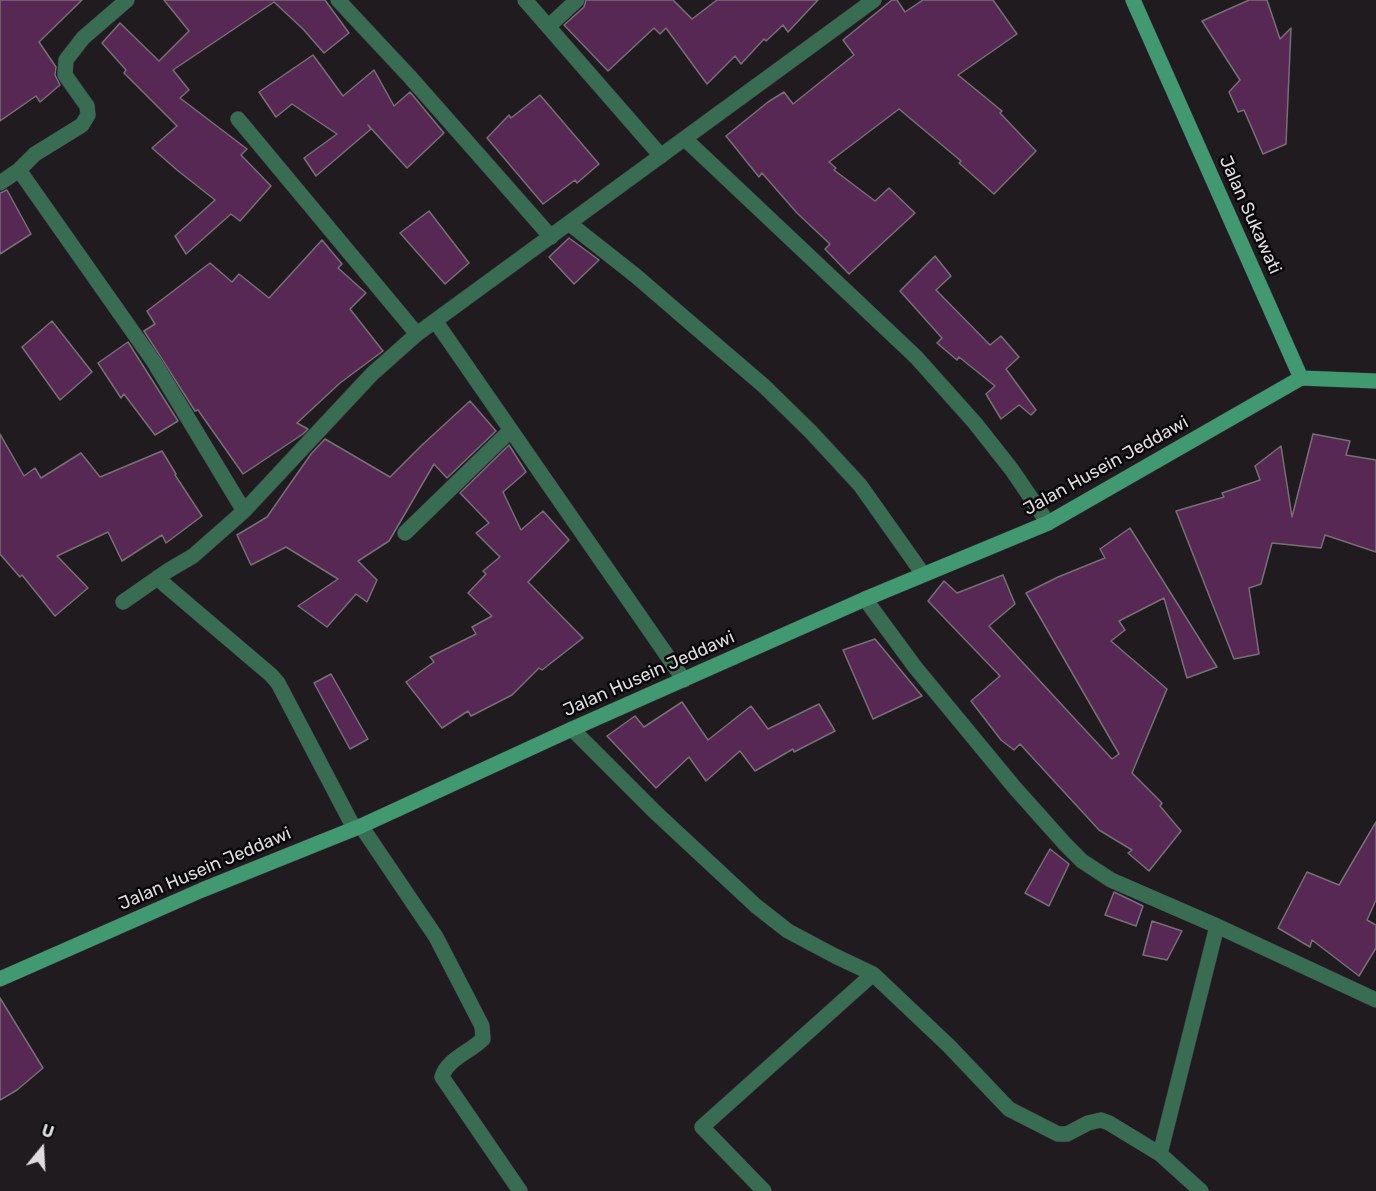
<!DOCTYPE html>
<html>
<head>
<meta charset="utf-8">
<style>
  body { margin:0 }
  #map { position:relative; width:1376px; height:1191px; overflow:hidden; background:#1f1b1f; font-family:Rubik,sans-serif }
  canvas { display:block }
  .north { position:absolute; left:12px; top:1119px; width:60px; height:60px; -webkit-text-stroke:4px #080608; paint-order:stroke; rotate:18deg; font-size:16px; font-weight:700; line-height:24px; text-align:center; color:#dfdcdf }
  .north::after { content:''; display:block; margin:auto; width:21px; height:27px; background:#dfdcdf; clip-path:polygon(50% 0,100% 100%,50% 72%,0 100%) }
</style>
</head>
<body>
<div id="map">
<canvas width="1376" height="1191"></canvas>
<div class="north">U</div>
</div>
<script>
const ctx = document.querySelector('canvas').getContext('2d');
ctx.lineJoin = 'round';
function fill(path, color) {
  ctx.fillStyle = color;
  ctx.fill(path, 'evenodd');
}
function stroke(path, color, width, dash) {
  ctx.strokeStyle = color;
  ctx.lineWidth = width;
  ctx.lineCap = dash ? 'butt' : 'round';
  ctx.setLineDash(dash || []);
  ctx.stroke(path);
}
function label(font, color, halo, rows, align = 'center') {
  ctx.font = font + ' Rubik,sans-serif';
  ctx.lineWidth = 5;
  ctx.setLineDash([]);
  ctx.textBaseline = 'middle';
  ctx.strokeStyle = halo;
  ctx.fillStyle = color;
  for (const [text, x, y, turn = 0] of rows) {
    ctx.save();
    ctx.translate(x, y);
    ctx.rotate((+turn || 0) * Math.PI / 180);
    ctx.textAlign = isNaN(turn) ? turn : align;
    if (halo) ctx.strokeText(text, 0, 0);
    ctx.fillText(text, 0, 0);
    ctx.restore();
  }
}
const building = new Path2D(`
  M0 0H82L39 42 56 67 55 75 60 85 40 102 36 96 0 121Z
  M164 0H325L349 33 324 53 303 29 274 2 173 70 189 90 180 98 247 149 241 155 271 186 240 221 231 214 186 254 175 236 215 200 177 170 152 148 177 126 124 73 126 70 102 43 120 23 159 61 189 31Z
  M586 0H673L692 19 717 0H818L788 32 783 25 766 41 764 39 741 64 735 56 707 84 666 28 660 34 654 28 608 71 564 25 584 7Z
  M892 0H897L905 12 923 0H993L1017 34 958 75 1002 111 1000 113 1036 151 994 194 959 163 961 161 899 109 829 162 836 168 834 170 875 201 889 188 915 213 849 274 825 249 830 244 797 213 762 173 759 177 726 136 768 102 784 92 793 104 854 55 843 40Z
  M1249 0H1267L1280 39 1291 28 1286 144 1263 154 1244 110 1238 112 1229 92 1240 80 1202 21Z
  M313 55 343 96 374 70 394 106 410 92 444 133 407 168 368 125 371 129 316 176 304 158 337 134 292 104 276 117 259 92Z
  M540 95 599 164 577 183 575 180 543 204 487 138 509 115 511 118Z
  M7 190 31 234 0 254V193Z
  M429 211 469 263 445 284 400 233Z
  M569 238 599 260 574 284 549 257Z
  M322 240 342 264 338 268 366 293 350 309 383 351 340 383 297 423 308 429 303 434 243 474 198 410 195 411 144 331 155 324 147 311 210 263 232 282 239 274 269 298Z
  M935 256 951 276 936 290 990 345 1001 336 1019 357 1006 369 1036 410 1031 415 1019 405 1001 419 986 394 995 386 959 357 957 360 937 343 942 338 900 291Z
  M52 321 92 372 60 400 22 347Z
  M128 342 178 421 155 435 124 394 121 398 98 363Z
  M470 401 496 431 447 478 434 464 389 541 358 561 377 580 367 602 356 594 327 627 298 606 338 579 286 547 251 565 237 535 267 517 311 454 325 439 390 477 421 446Z
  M0 434 24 476 35 468 41 478 81 453 100 477 162 451 176 474 175 475 202 516 166 543 162 535 122 561 108 532 57 556 88 588 55 616 22 575 20 577 0 554Z
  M1313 434 1350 441 1346 455 1376 460V552L1325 535 1321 548 1272 543 1261 584 1249 588 1259 654 1234 659 1176 511 1224 497 1222 493 1260 480 1255 466 1281 446 1292 517Z
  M509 445 526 472 503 492 521 530 543 511 569 540 528 582 583 638 542 670 539 668 512 695 471 716 468 711 442 728 406 682 434 662 430 657 476 634 472 627 492 616 468 593 486 574 483 571 500 557 476 533 489 523 460 493Z
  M1130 528 1217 667 1187 678 1164 598 1119 621 1125 630 1111 641 1167 689 1132 773 1162 803 1160 806 1181 831 1149 871 1128 853 1132 850 1099 830 1020 744 1014 750 1001 740 971 701 1000 676 928 601 944 581 957 593 1003 575 1015 604 989 626 1112 759 1119 754 1026 593 1058 577 1105 558 1100 549Z
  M875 639 922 696 873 719 843 650Z
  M331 674 368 739 350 749 314 683Z
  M682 702 708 740 751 706 768 729 819 704 835 731 794 752 793 749 755 771 740 751 706 781 689 757 656 788 607 736 635 716 644 727Z
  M1376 822V900L1367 920 1376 925V948L1359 976 1312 940 1310 947 1278 928 1307 872 1339 885Z
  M1050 849 1069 864 1049 906 1025 893Z
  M1114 892 1143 906 1136 926 1105 915Z
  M1152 921 1182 931 1167 960 1143 955Z
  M0 998 43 1068 17 1090 0 1100Z`);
fill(building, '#582855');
stroke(building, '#767075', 1.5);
const street = new Path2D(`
  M338 0 410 77 551 237
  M525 0 661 156
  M549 26 577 0
  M238 119 417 334
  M685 139 916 357 975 423 1012 470 1048 523
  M19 170 154 362 244 511
  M0 183 19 170 35 154 82 125 88 115 87 106 65 75 66 60 83 38 127 0
  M570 224 636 276 687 320 764 386 811 432 860 485 923 574
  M436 322 684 680
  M405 533 511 430
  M157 578 271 675 278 683 354 828
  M865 599 915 667 1015 788 1065 844 1082 861 1111 880 1217 926 1376 1000
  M123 602 169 570 193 556 244 511 372 374 417 334 874 0
  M572 729 655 812 756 906 788 931 835 956 873 974 949 1046 1009 1109 1058 1134H1067L1088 1123 1101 1120 1109 1123 1160 1154 1201 1191
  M361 826 436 937 482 1026 483 1039C470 1052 447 1059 442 1077L520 1191
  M1160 1154 1217 926
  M764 1191 702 1127 873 974`);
const secondary = new Path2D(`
  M1133 0 1301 378 1376 381
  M0 979 202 890 361 826 572 729 865 599 1048 523 1301 378`);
stroke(street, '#3a363a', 16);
stroke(secondary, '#3a363a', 16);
stroke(street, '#386c53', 15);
stroke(secondary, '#419971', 15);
label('18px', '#dfdcdf', '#080608', [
  ["Jalan Sukawati",1250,215,66],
  ["Jalan Husein Jeddawi",1106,466,-29],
  ["Jalan Husein Jeddawi",649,674,-24],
  ["Jalan Husein Jeddawi",205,869,-23]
]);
</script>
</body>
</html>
